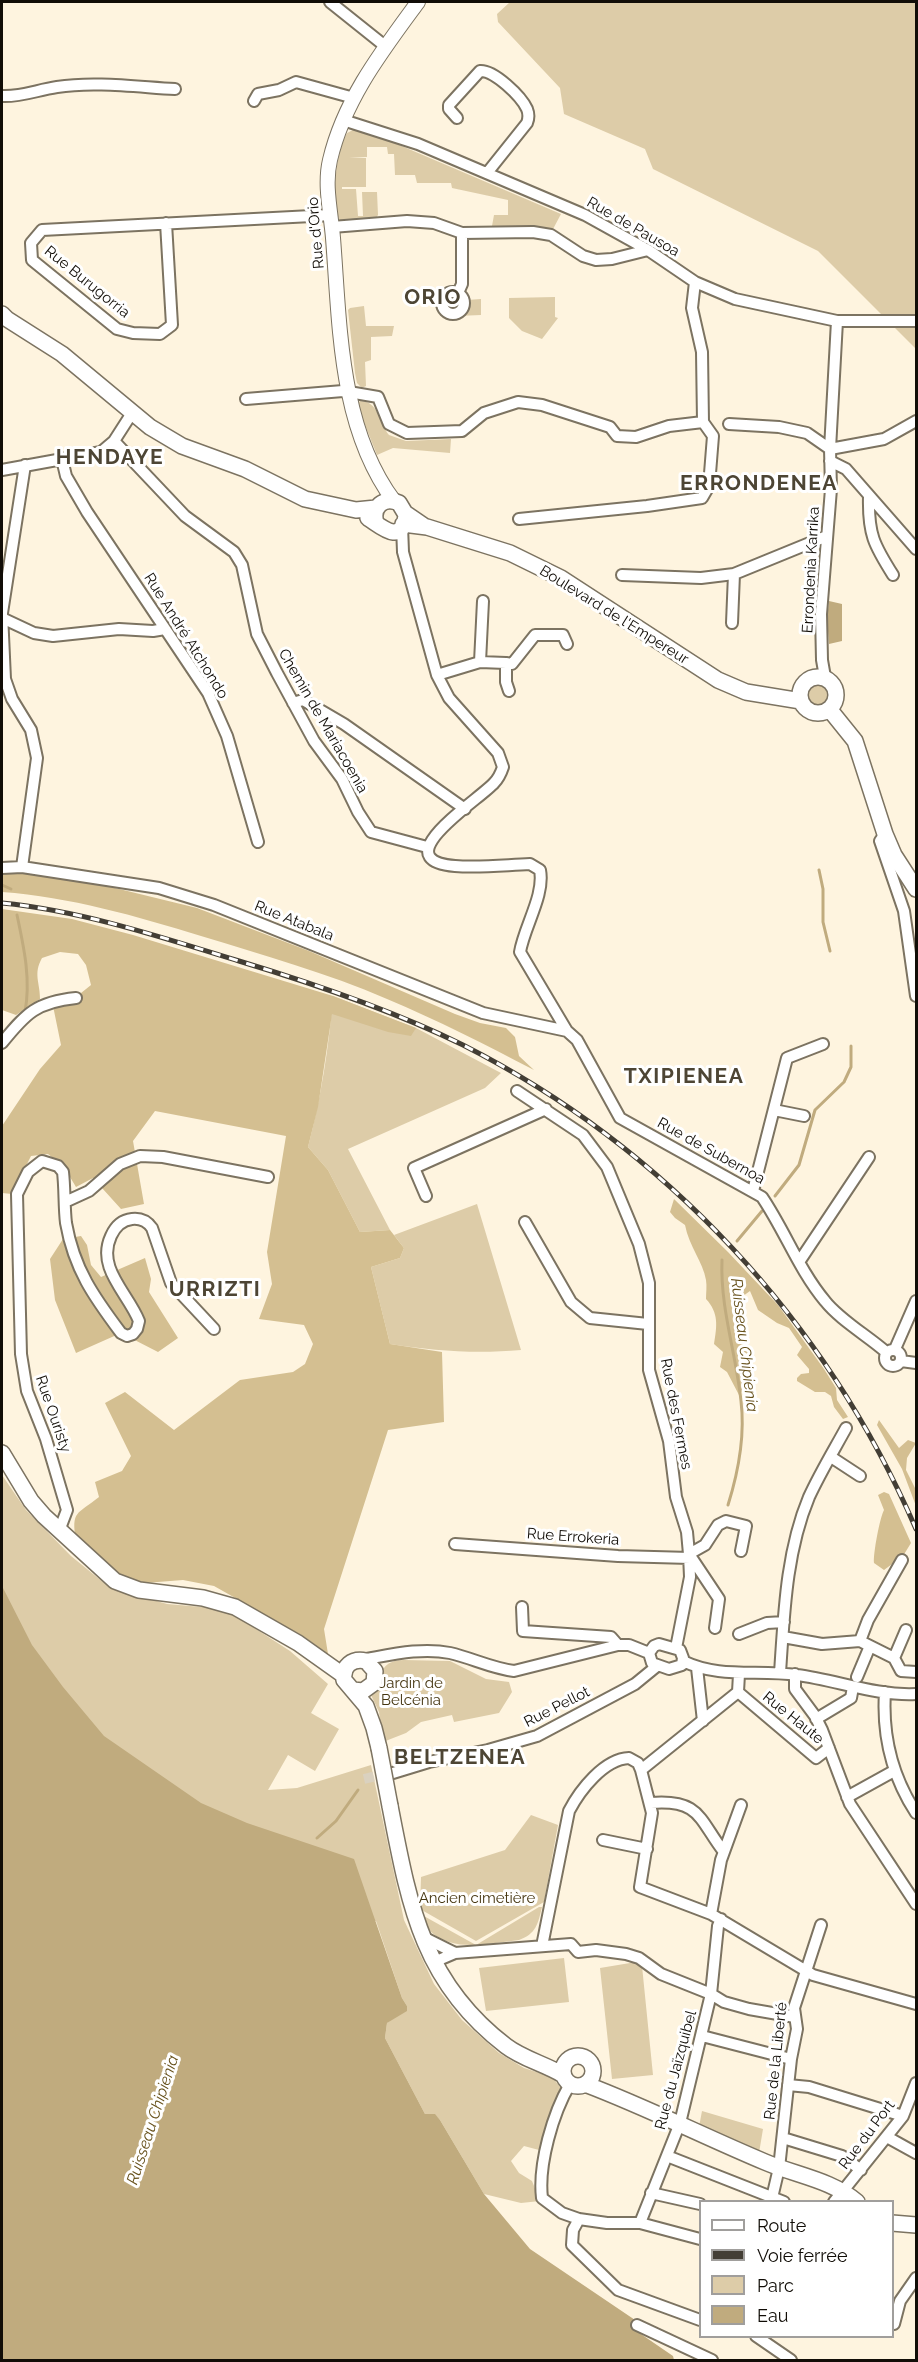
<!DOCTYPE html>
<html>
<head>
<meta charset="utf-8">
<style>
  body { margin:0 }
  #map { position:relative; width:918px; height:2362px; overflow:hidden; background:#fef4df; font-family:Raleway,sans-serif }
  canvas { display:block }
  .frame { position:absolute; inset:0; border:3px solid #110d07; pointer-events:none }
  .legend { position:absolute; left:699px; top:2200px; width:195px; height:138px; box-sizing:border-box; background:#fff; border:2px solid #a09e9c; margin:0; padding:8px 10px; list-style:none; font-size:18px; color:#110d07 }
  .legend li { display:flex; align-items:center; gap:12px; height:30px }
  .legend b { width:30px; border:2px solid #a09e9c }
</style>
</head>
<body>
<div id="map">
<canvas width="918" height="2362"></canvas>
<div class="frame"></div>
<ul class="legend">
<li><b style="height:8px;background:#fff"></b>Route</li>
<li><b style="height:8px;background:#433e35"></b>Voie ferrée</li>
<li><b style="height:16px;background:#ddcca8"></b>Parc</li>
<li><b style="height:16px;background:#c0ab7e"></b>Eau</li>
</ul>
</div>
<script>
const ctx = document.querySelector('canvas').getContext('2d');
ctx.lineJoin = 'round';
function fill(path, color) {
  ctx.fillStyle = color;
  ctx.fill(path, 'evenodd');
}
function stroke(path, color, width, dash) {
  ctx.strokeStyle = color;
  ctx.lineWidth = width;
  ctx.lineCap = dash ? 'butt' : 'round';
  ctx.setLineDash(dash || []);
  ctx.stroke(path);
}
function label(font, color, halo, rows, align = 'center') {
  ctx.font = font + ' Raleway,sans-serif';
  ctx.lineWidth = 6;
  ctx.setLineDash([]);
  ctx.textBaseline = 'middle';
  ctx.strokeStyle = halo;
  ctx.fillStyle = color;
  for (const [text, x, y, turn = 0] of rows) {
    ctx.save();
    ctx.translate(x, y);
    ctx.rotate((+turn || 0) * Math.PI / 180);
    ctx.textAlign = isNaN(turn) ? turn : align;
    if (halo) ctx.strokeText(text, 0, 0);
    ctx.fillText(text, 0, 0);
    ctx.restore();
  }
}
fill(new Path2D(`
  M510 2H916V349L818 251 653 169 645 149 564 114 560 88 498 22 497 14Z
  M353 130H359L390 141 561 214 552 231 529 226H492L494 215H508V200L452 188 451 183H417L415 175H395L394 154H388L387 147H367V157H349L366 158V187H342V189H356L358 216H363L362 192H377L378 215 376 218 340 221C330 200 336 153 347 133Z
  M555 297V317L558 318 542 339 522 331 509 318V298Z
  M481 299V315L457 316 463 313 467 300Z
  M364 306 366 326H394L392 336 371 337V360L365 362 366 386 362 388 357 383 355 373 348 310 350 308Z
  M360 401C379 401 379 423 389 435L406 441 451 439 450 453 393 448 377 455 357 405Z
  M800 695a18 18 0 1 1 36 0a18 18 0 1 1-36 0Z
  M333 996 416 1028 501 1073 485 1088 348 1149 390 1230 360 1232 328 1170 308 1147C321 1097 329 1047 333 996Z
  M477 1204 521 1350C476 1354 434 1351 390 1344L371 1267 400 1258 404 1248 394 1235Z
  M2 1475 26 1510 71 1556 109 1587 167 1604 225 1609 290 1651 328 1684 311 1713 339 1729 315 1771 288 1755 268 1790 297 1788 371 1765 404 1920 434 1984 462 2020 499 2053 524 2068 552 2077 562 2089 545 2139 539 2150 524 2146 511 2161 519 2173 532 2181 540 2201 521 2203 484 2194 440 2120 435 2115 425 2114 385 2038 387 2023 407 2006 402 1998 376 1921 2 1909Z
  M404 1660 450 1661 486 1679 509 1682 512 1692 499 1713 454 1722 452 1715 421 1722 406 1733 383 1742 379 1712 371 1695C386 1678 375 1661 404 1660Z
  M531 1815 558 1825 544 1902 476 1941 420 1909 421 1877 505 1850Z
  M539 1907H542C538 1924 536 1934 519 1940 490 1943 455 1953 431 1932 427 1928 425 1920 422 1915L476 1945Z
  M564 1958 569 2002 486 2011 479 1968Z
  M636 1962 642 1966 653 2075 612 2079 600 1968Z
  M702 2111 763 2129 759 2153 699 2127Z`), '#ddcca8');
fill(new Path2D(`
  M2 873H31L111 887 197 908 309 951 455 1014 480 1023 506 1028 515 1037 519 1056 534 1070C486 1045 437 1020 387 999 327 973 263 955 201 936 136 916 70 897 2 892Z
  M2 909 72 919 133 935 333 996 416 1028 411 1036 388 1032 332 1014 318 1107 308 1147 328 1170 360 1232 390 1230 404 1248 400 1258 371 1267 390 1344 442 1352 444 1422 388 1430 324 1629 328 1654 303 1636 214 1586 183 1580 145 1583 119 1576 76 1541C71 1510 77 1515 99 1497L95 1482 122 1471 131 1456 105 1403 125 1392 174 1430 240 1380 293 1372 305 1364 313 1344 304 1325 259 1319 272 1284 267 1252 286 1136 155 1111 133 1141 144 1204 121 1209 93 1178 76 1187 64 1167 48 1154 31 1156 12 1194 2 1193V1126L40 1069 61 1045 52 1001 76 997 91 985 86 965 78 954 60 952 42 958C33 974 40 982 40 999L16 1015 2 1010Z
  M674 1199 728 1252 778 1305 824 1369 836 1388 837 1400 848 1417 843 1419 834 1407 831 1396 825 1392H815L797 1381V1378L801 1374 809 1373V1369L797 1355 802 1347 789 1328 777 1323 758 1310 750 1291 736 1301 733 1319 737 1334 752 1357 751 1380 739 1395 727 1372 720 1367 723 1352 714 1344C717 1326 719 1313 706 1299 706 1293 707 1286 706 1280 703 1262 689 1246 685 1225L675 1218 670 1212Z
  M81 1236 87 1245 91 1265 101 1277 145 1258 151 1279 149 1292 178 1338 158 1352 121 1333 76 1353 55 1300 50 1259 63 1239Z
  M879 1420 899 1448 908 1440 916 1443 907 1458 906 1470 916 1490V1506L902 1469 877 1425Z
  M884 1492 889 1494 911 1543 903 1556 884 1570 874 1563C873 1554 880 1517 884 1510L878 1495Z`), '#d4bf91');
fill(new Path2D(`
  M829 601 842 604V641L829 644 827 619Z
  M2 1586 32 1645 63 1687 104 1736 201 1803 247 1823 354 1859 402 1998 407 2006V2011L387 2023 385 2038 425 2114H435L440 2120 484 2194 530 2249 638 2322 635 2330 673 2356 674 2360H2Z`), '#c0ab7e');
stroke(new Path2D(`
  M819 870 823 889V922L830 951
  M2 885 11 889
  M17 915C24 948 31 979 25 1012
  M775 1196 799 1165 815 1110 844 1082 851 1067V1046
  M737 1241 762 1211
  M722 1260C720 1308 736 1353 741 1401 745 1434 738 1473 728 1505
  M317 1838 336 1821 358 1790`), '#c0ab7e', 3);
stroke(new Path2D(`
  M364 1779 389 1773`), '#dad1bf', 10, [10, 5]);
const minor = new Path2D(`
  M330 2 385 46
  M2 96C21 97 37 90 57 87 93 81 138 87 175 89
  M254 101 258 94 279 90 296 82 354 98
  M457 118 449 109V105L480 71C494 70 521 96 527 109 529 114 529 118 527 123L487 173
  M343 120 418 144 585 215 648 250 695 282 735 299 837 321H916
  M166 223 172 325 160 334 133 333 117 329 32 260 31 243 42 230 331 215
  M332 227 407 221 434 223 462 233 533 232 551 235 583 256 596 260 612 259 648 250
  M442 303a11 11 0 1 1 22 0a11 11 0 1 1-22 0Z
  M458 293 462 284V233
  M246 399 343 391 378 397 389 424 407 433 462 431 484 413 518 402 542 405 610 427 617 436 636 437 669 426 703 422 702 352 692 308 695 282
  M729 424 779 427 807 433 830 449 884 439 916 421
  M114 441 185 516 234 552 242 565 257 634 277 673 314 741 342 779 358 812 371 832 427 847
  M62 459 66 476 87 512 208 693 227 736 258 842
  M830 461 846 469 916 549
  M2 470 101 452 114 441 132 413
  M869 497C868 534 874 545 893 575
  M519 519 647 506 702 498 709 486 713 436 703 422
  M402 526 403 552 437 675 449 698 498 753 503 767C501 773 499 778 494 783 479 800 382 860 455 866 480 868 505 865 530 864L540 870C545 895 524 927 520 952L567 1031 577 1040 620 1118 762 1197C785 1231 799 1270 825 1301 840 1320 868 1336 886 1352
  M622 575 701 578 734 574 827 536
  M483 601 480 662 506 663
  M2 618 34 633 53 636 119 629 153 631 165 629
  M732 623 734 574
  M437 675 480 662
  M825 677 822 660 821 614 831 489 830 449 837 321
  M509 691 506 682V663L512 664 535 635H563L567 644
  M293 703 303 700 344 724 465 809
  M885 834 880 841 904 911 916 996
  M22 867 37 758 31 730 12 699 5 679 2 613 25 465
  M2 868 22 867 159 888 214 905 483 1013 567 1031
  M2 1043C26 1013 37 1002 76 998
  M517 1091 583 1135 607 1167 639 1244 649 1283V1370L669 1441 676 1497 687 1532 689 1554 690 1577 676 1648
  M774 1110 804 1116
  M753 1191 787 1058 823 1044
  M426 1196 414 1168 546 1109
  M65 1202 89 1191 120 1164 140 1156 163 1157 268 1177
  M525 1222 571 1302 590 1318 648 1324
  M799 1262 869 1157
  M895 1349 916 1301
  M885 1358a8 8 0 1 1 16 0a8 8 0 1 1-16 0Z
  M901 1361 916 1363
  M831 1457 860 1476
  M59 1531 67 1510 46 1439 27 1391 21 1354 17 1194 28 1172 42 1161 58 1166 63 1172C65 1189 64 1206 66 1223 74 1269 94 1297 121 1333L127 1336 133 1334 137 1329 139 1321C128 1293 96 1268 111 1236 115 1227 122 1220 132 1219 141 1218 147 1221 152 1228L171 1283 214 1329
  M455 1544 618 1556 690 1558
  M522 1607 523 1631 611 1637 618 1645
  M715 1628 719 1599 689 1554 705 1545 718 1525 726 1521 746 1526 741 1551
  M739 1634 767 1623 784 1622
  M783 1637 822 1644 860 1641 894 1658 901 1671 916 1672
  M860 1641 868 1620 902 1560
  M659 1644 680 1650 683 1658 682 1665 669 1669 652 1663 649 1653 654 1646Z
  M894 1658 906 1630
  M361 1660C390 1655 421 1647 450 1653 472 1658 491 1668 514 1671L618 1645H629L649 1653
  M683 1661C720 1679 758 1669 797 1675 837 1680 875 1696 916 1694
  M697 1668 703 1721
  M780 1673C784 1614 786 1552 809 1497 820 1473 834 1450 846 1428
  M795 1674V1689L815 1716 822 1730 850 1804 916 1904
  M857 1677 870 1646
  M738 1692 816 1758 829 1748
  M885 1692C882 1737 892 1776 916 1813
  M816 1719 851 1698 853 1687
  M641 1770 738 1692 739 1674
  M393 1773 429 1762 488 1750 537 1736 635 1684 657 1666
  M847 1797 894 1771
  M651 1803C701 1799 699 1820 724 1852
  M603 1840 647 1849
  M711 1914 721 1860 741 1805
  M421 1936 455 1953
  M542 1946 569 1811C580 1790 604 1759 629 1758L638 1763 641 1770 652 1813 640 1887 711 1914 813 1975 916 2004
  M434 1962 455 1953 571 1944 578 1952 596 1950 626 1954 639 1958 661 1974 711 1994 724 2002 749 2009 795 2017
  M702 2036 791 2059
  M570 2084C553 2113 538 2164 542 2198L562 2213 579 2219 607 2223H640L700 2239
  M788 2085 809 2087 903 2116
  M887 2137 916 2153
  M783 2138 842 2156 861 2170
  M667 2156 784 2202
  M651 2193 700 2204
  M771 2202 779 2168 791 2059 797 2029 794 2008 821 1925
  M834 2202 903 2116 916 2083
  M579 2219 573 2230 572 2245 618 2290 700 2320
  M640 2223 680 2123 711 1994 718 1926 721 1919
  M894 2324 900 2301 916 2278
  M637 2325 712 2360
  M756 2336 791 2360`);
const tertiary = new Path2D(`
  M394 501C339 427 340 326 333 238 331 213 324 185 330 160 344 100 382 51 418 2`);
const secondary = new Path2D(`
  M2 314 7 319 62 354 150 427 182 446 245 469 305 499 356 510 376 508
  M368 518C381 526 401 546 406 516
  M376 523C371 507 384 496 399 503L405 513 424 526
  M403 524 427 527 510 553 561 578 718 680 746 692 801 701
  M800 695a18 18 0 1 1 36 0a18 18 0 1 1-36 0Z
  M830 710 855 741 885 834 894 855 916 889
  M2 1453 31 1501 44 1516 115 1581 139 1590 203 1598 235 1607 298 1643 343 1675
  M353 1690 363 1691 374 1683 375 1671 366 1661C352 1658 342 1666 344 1680L366 1706 374 1728 379 1748
  M390 1806C409 1904 422 1982 506 2046 523 2059 545 2064 563 2075
  M563 2071a15 15 0 1 1 30 0a15 15 0 1 1-30 0Z
  M585 2084C646 2107 705 2137 765 2162 795 2175 832 2180 857 2202
  M892 2223 916 2225`);
stroke(minor, '#7c7361', 14);
stroke(tertiary, '#7c7361', 16);
stroke(secondary, '#7c7361', 18);
stroke(minor, '#fff', 10);
stroke(tertiary, '#fff', 14);
stroke(secondary, '#fff', 15);
const rail = new Path2D(`
  M2 903C83 911 161 937 239 961 315 984 392 1010 463 1045 666 1148 826 1321 916 1529`);
stroke(rail, '#433e35', 5);
stroke(rail, '#fff', 3, [9]);
const secondaryBridge = new Path2D(`
  M379 1748 390 1806`);
stroke(secondaryBridge, '#7c7361', 18, []);
stroke(secondaryBridge, '#fff', 15);
label('15px', '#110d07', '#fff', [
  ["Rue de Pausoa",633,227,30],
  ["Rue d'Orio",316,233,-95],
  ["Rue Burugorria",87,282,39],
  ["Errondenia Karrika",811,570,-87],
  ["Boulevard de l'Empereur",614,615,32],
  ["Rue André Atchondo",186,636,58],
  ["Chemin de Mariacoenia",323,721,60],
  ["Rue Atabala",294,921,22],
  ["Rue de Subernoa",711,1151,29],
  ["Rue Ouristy",53,1414,71],
  ["Rue des Fermes",676,1414,79],
  ["Rue Errokeria",573,1537,4],
  ["Rue Pellot",557,1707,-27],
  ["Rue Haute",793,1718,39],
  ["Rue de la Liberté",776,2061,-84],
  ["Rue du Jaïzquibel",676,2070,-75],
  ["Rue du Port",867,2135,-53]
]);
label('15px', '#463611', '#fff', [
  ["Jardin de",411,1683],
  ["Belcénia",411,1700],
  ["Ancien cimetière",477,1898]
]);
label('italic 16px', '#66501a', '#fff', [
  ["Ruisseau Chipienia",744,1345,83],
  ["Ruisseau Chipienia",153,2120,-72]
]);
ctx.letterSpacing = '1.5px';
label('bold 21px', '#4d4534', '#fff', [
  ["ORIO",433,298],
  ["HENDAYE",110,458],
  ["ERRONDENEA",759,484],
  ["TXIPIENEA",684,1077],
  ["URRIZTI",215,1290],
  ["BELTZENEA",460,1758]
]);
ctx.letterSpacing = '0px';
</script>
</body>
</html>
